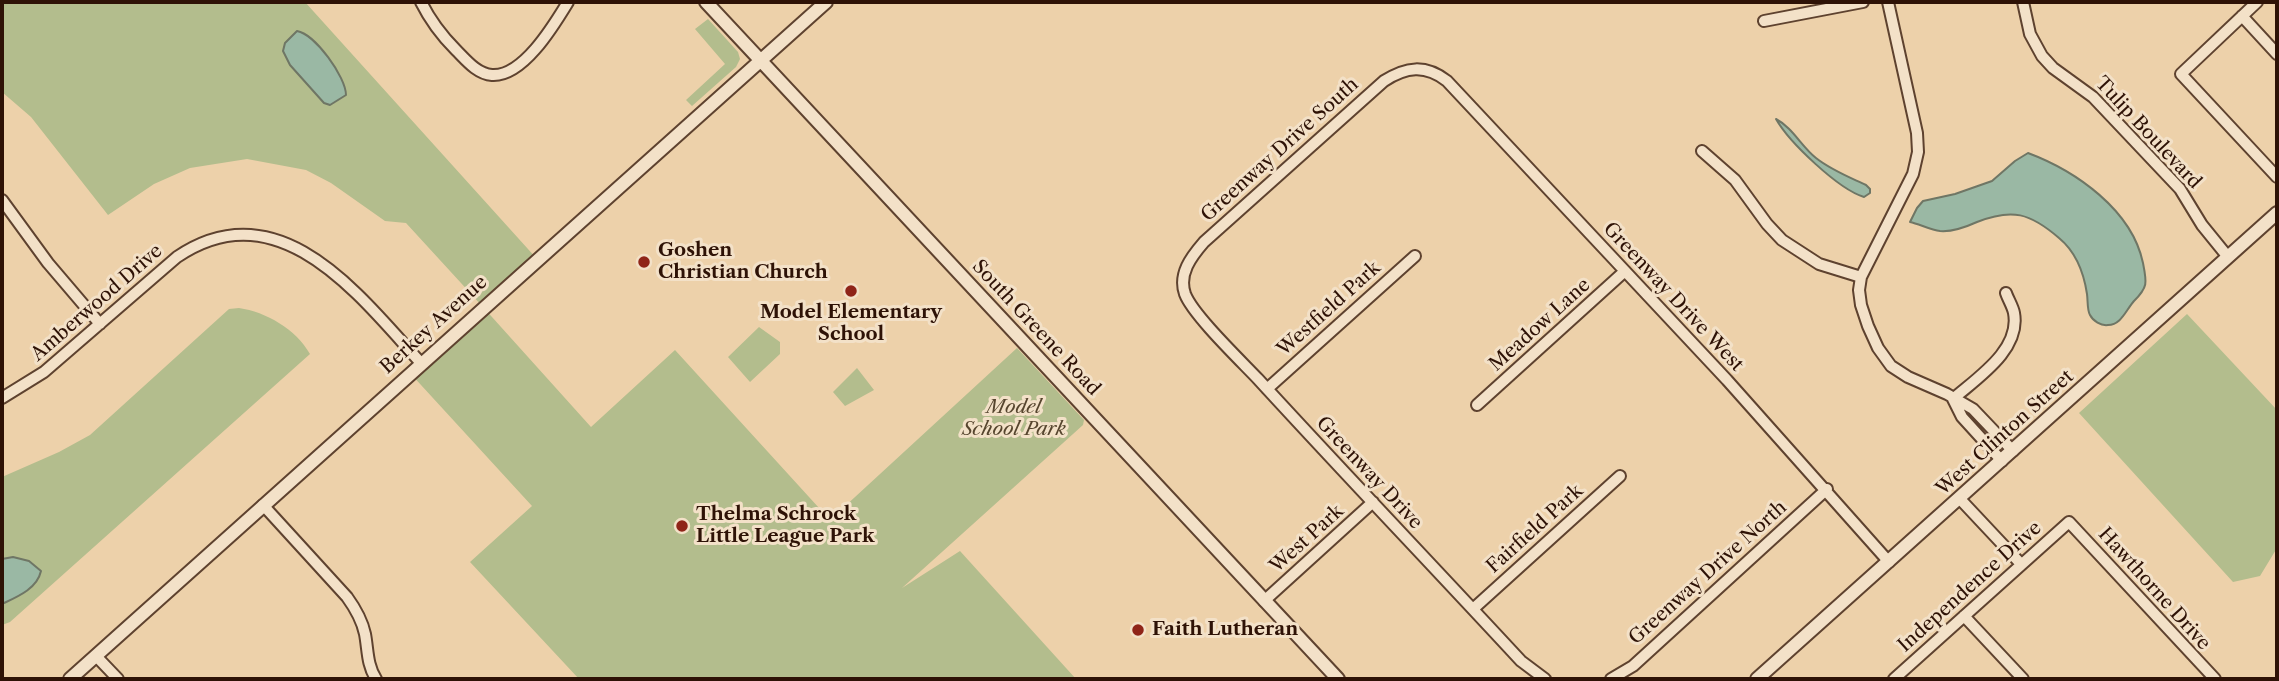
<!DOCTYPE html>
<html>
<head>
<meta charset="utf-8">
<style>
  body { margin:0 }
  #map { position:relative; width:2279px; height:681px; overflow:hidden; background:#edd1aa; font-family:"Libre Caslon Text",serif }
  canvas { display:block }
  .frame { position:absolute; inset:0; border:4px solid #2e1206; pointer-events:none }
</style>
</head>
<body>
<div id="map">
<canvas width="2279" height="681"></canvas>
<div class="frame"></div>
</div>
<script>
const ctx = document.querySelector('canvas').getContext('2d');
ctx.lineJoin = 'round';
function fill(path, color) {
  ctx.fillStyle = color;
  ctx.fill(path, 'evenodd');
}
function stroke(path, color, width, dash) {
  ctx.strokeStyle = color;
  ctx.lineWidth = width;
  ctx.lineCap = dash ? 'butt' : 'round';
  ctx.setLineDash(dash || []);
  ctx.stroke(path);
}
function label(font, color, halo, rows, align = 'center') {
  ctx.font = font + ' "Libre Caslon Text",serif';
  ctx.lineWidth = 6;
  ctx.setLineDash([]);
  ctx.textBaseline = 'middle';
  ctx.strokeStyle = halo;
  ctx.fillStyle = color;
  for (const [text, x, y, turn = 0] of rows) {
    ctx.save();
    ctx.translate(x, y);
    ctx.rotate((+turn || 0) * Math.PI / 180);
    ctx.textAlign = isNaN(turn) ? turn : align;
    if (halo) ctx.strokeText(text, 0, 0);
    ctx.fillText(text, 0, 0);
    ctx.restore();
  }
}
fill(new Path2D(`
  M2 2H305L537 259 483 307 591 427 675 350 830 520 1017 348 1084 420 1083 425 902 588 960 551 1076 679H579L470 562 532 506 410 373 483 307 406 223 385 221 331 183 306 170 247 159 190 168 154 184 108 215 31 117 2 92Z
  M708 19 738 52 740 59 736 67 692 106 686 100 725 64 695 29Z
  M239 308C266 312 296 329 310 354L10 622 2 625V477L59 452 90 435 229 309Z
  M2187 314 2277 410V548L2260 576 2233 582 2079 413Z
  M759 327 780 342V354L750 382 728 357Z
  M857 368 874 390 845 406 833 392Z`), '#b3bd8d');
const water = new Path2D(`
  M297 31C315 34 346 77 346 95L330 105 324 103 290 65 283 51 285 43Z
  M1776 119C1793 128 1801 146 1816 158 1831 170 1849 177 1866 185L1870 189V193L1864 197C1838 189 1789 142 1776 119Z
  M2028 153C2076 171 2132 210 2143 263 2147 283 2148 287 2134 301 2126 310 2121 325 2108 325 2101 326 2093 321 2090 315 2087 310 2088 301 2087 294 2084 274 2076 252 2059 238 2030 213 2012 208 1977 222 1966 227 1952 232 1940 231 1931 230 1919 224 1910 222L1917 208 1923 201 1955 194 1992 181 2015 161Z
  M13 557 29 561 41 571C37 589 17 597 2 604V559Z`);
fill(water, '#9ab8a4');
stroke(water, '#6f7665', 2);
const minor = new Path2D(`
  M421 2C430 20 442 36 456 50 466 60 477 74 492 75 523 77 554 25 568 2
  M1888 2 1917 133 1918 152 1913 174 1861 277 1859 290 1861 305 1868 326 1878 348 1891 366 1908 377 1947 394 1973 409 2013 451
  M2023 2 2030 34 2042 56 2053 68 2093 97 2180 189 2202 225 2228 257
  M2257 2 2181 74 2277 177
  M2242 16 2277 54
  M1764 21 1863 2
  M1702 151 1735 180 1767 224 1782 240 1819 264 1861 277
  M2 200 48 263 100 324
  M1267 389 1415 256
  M2 398 44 372 177 257C279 188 359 295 421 363
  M1953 399C1977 378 2021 350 2014 313 2013 307 2008 299 2006 293
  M1953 399 1962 417 2002 461
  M1477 405 1625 271
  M1960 499 2021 564
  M263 505 347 597C355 608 362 620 365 634 368 650 367 665 376 679
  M1264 601 1373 502
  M1473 609 1620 476
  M1964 616 2023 679
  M96 656 118 679
  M1545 679 1521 661C1434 567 1345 474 1258 379 1241 361 1193 315 1185 294 1178 274 1191 257 1204 242L1384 81C1406 67 1425 64 1447 81L1727 380 1889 562
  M1611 679 1633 666 1827 489
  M1894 679 2069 522 2215 679`);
const tertiary = new Path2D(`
  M706 2 1338 679
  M70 679 826 2
  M1757 679 2277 213`);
stroke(minor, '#5e422f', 14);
stroke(tertiary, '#5e422f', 16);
stroke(minor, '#f3e1c8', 10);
stroke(tertiary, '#f3e1c8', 12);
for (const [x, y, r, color] of [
  [644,262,7,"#8f2418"],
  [851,291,7,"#8f2418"],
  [682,526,7,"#8f2418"],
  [1138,630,7,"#8f2418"]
]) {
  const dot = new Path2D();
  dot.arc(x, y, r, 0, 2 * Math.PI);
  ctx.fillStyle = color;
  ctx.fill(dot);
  stroke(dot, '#f3e1c8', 2.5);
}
label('19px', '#2e1206', '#f3e1c8', [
  ["Tulip Boulevard",2148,133,47],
  ["Greenway Drive South",1280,150,-42],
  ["Greenway Drive West",1673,297,47],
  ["Amberwood Drive",97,303,-41],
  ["Westfield Park",1329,309,-42],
  ["Berkey Avenue",434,325,-42],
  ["Meadow Lane",1540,325,-42],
  ["South Greene Road",1036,328,47],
  ["West Clinton Street",2005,433,-42],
  ["Greenway Drive",1369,473,47],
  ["Fairfield Park",1535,529,-42],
  ["West Park",1307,539,-42],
  ["Greenway Drive North",1708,573,-42],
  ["Independence Drive",1970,587,-42],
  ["Hawthorne Drive",2154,589,48]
]);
label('bold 19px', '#2e1206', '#f3e1c8', [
  ["Goshen",658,251],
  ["Christian Church",658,273],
  ["Model Elementary",851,313,"center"],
  ["School",851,335,"center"],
  ["Thelma Schrock",696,515],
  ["Little League Park",696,537],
  ["Faith Lutheran",1152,630]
], 'left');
label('italic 19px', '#56452e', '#f3e1c8', [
  ["Model",1014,408],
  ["School Park",1014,430]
]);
</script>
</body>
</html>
